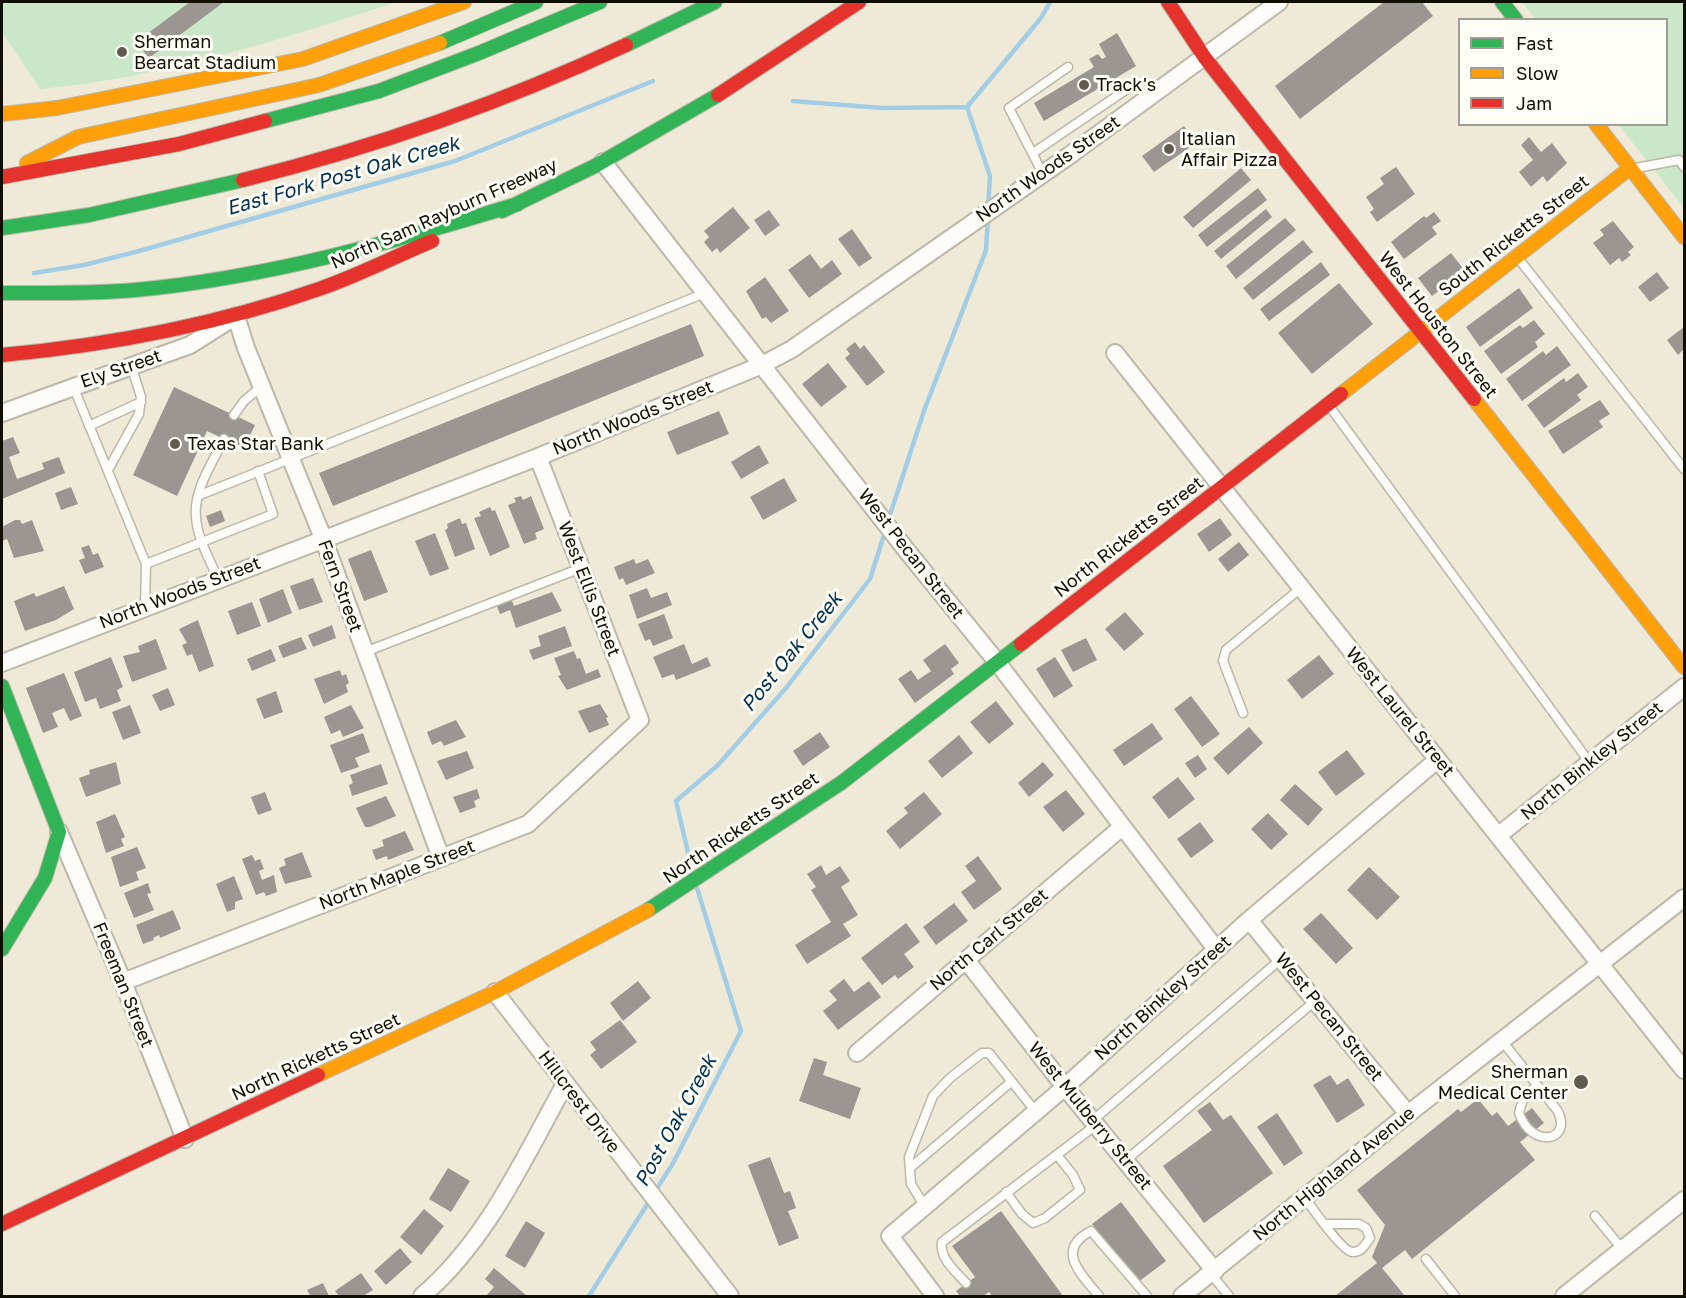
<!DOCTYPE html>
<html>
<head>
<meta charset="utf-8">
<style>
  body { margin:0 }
  #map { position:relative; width:1686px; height:1298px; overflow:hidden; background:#efead8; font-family:"Golos Text",sans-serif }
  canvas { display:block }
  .frame { position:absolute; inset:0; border:3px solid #110e04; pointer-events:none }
  .legend { position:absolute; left:1458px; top:18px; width:210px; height:108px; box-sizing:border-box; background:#fefdf6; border:2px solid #9f9d95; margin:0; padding:8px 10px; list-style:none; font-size:18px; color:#110e04 }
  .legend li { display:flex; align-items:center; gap:12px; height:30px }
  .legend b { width:30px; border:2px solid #9f9d95 }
</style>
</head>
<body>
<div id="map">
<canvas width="1686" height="1298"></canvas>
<div class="frame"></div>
<ul class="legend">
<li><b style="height:8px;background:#30b455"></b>Fast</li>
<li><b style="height:8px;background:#ff9f0a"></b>Slow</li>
<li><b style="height:8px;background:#e5322d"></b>Jam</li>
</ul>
</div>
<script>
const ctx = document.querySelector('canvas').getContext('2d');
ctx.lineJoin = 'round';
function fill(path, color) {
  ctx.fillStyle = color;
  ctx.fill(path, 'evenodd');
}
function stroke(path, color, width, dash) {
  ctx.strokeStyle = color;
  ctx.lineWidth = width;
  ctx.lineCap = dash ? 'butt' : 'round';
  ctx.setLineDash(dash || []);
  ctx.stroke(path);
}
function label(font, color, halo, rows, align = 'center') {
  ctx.font = font + ' "Golos Text",sans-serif';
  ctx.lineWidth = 6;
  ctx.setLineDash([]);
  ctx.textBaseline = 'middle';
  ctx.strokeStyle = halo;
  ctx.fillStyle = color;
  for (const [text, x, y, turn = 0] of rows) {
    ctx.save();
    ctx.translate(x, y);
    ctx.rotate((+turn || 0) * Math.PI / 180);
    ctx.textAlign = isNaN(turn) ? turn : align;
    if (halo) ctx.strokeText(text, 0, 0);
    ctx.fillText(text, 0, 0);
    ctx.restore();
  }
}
fill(new Path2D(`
  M2 2H397C282 39 162 78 40 89L2 32Z
  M1522 2H1684V208L1619 125 1666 124V20L1536 19Z`), '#cae7c9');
stroke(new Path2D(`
  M793 101 882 108 967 107
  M988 208 990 176 967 107 1041 18 1050 2
  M34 273 84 265 139 251 455 161 653 81
  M888 521 925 408 986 250 988 216
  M693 874 676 801 718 765 786 688 870 579 885 532
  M654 1193 672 1165 741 1031 697 888
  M589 1296 650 1200`), '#a3cce5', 4.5);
fill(new Path2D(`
  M190 2H224L149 58 136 42Z
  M1384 2H1422L1433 16 1300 119 1275 86Z
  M1117 33 1136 66 1044 121 1034 103 1094 67 1089 59 1098 54 1102 59 1106 57 1099 44Z
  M1184 126 1196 143 1154 172 1142 156Z
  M1529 137 1541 152 1552 143 1567 163 1547 182 1543 176 1531 187 1519 172 1533 160 1521 145Z
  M1396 167 1415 194 1377 222 1370 212 1374 209 1366 197 1384 184 1380 178Z
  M1241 168 1251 180 1193 228 1183 217Z
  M1258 188 1267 200 1207 247 1198 235Z
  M733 207 750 228 720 253 717 248 712 252 704 242 709 237 704 231Z
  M1266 209 1272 217 1221 259 1214 251Z
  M769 210 780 225 765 236 754 220Z
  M1434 212 1441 221 1432 227 1437 234 1404 259 1391 242 1424 216 1426 218Z
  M1285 218 1296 230 1236 279 1226 266Z
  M1613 221 1634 247 1628 252 1631 255 1622 262 1619 258 1610 265 1593 243 1604 235 1600 230Z
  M852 229 872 258 859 267 838 239Z
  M1303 240 1313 252 1253 300 1243 288Z
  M1451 253 1465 271 1432 296 1418 278Z
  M810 254 821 269 832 260 842 274 809 298 788 270Z
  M1321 262 1330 275 1269 321 1260 309Z
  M1657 272 1669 288 1650 302 1638 287Z
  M765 277 789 311 771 323 766 317 762 319 746 291Z
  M1339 283 1373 324 1312 374 1278 333Z
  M1519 288 1533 308 1480 347 1466 327Z
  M1534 320 1545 334 1535 342 1538 347 1501 374 1484 351 1520 325 1523 328Z
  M691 324 704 356 333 506 319 473Z
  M1684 327V349L1678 355 1667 340Z
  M855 342 860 349 864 345 885 372 867 386 845 358 850 354 846 349Z
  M1557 346 1571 365 1522 401 1506 379 1543 351 1546 355Z
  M828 363 847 387 821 407 802 384Z
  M1578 373 1588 387 1577 395 1581 400 1544 428 1527 405 1564 378 1566 382Z
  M174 387 255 425 244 448 207 431 177 496 133 475Z
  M1600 400 1610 414 1599 421 1603 427 1563 454 1548 431Z
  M719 411 729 434 677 455 667 432Z
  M13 437 20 453 9 457 17 479 44 469 42 463 59 457 65 473 2 499V441Z
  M759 445 769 463 741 479 731 462Z
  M784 478 797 501 763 520 750 497Z
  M71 487 78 504 61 510 55 493Z
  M521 496 523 500 531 496 544 529 535 533 537 539 524 544 508 505 516 502 514 498Z
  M490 507 492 511 495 510 510 547 490 556 474 518 481 516 479 512Z
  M221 510 225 521 210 527 206 516Z
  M460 518 462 524 466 523 475 549 455 557 445 530 448 528 447 524Z
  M1220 518 1232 535 1209 552 1197 534Z
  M15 520H20L22 524 32 520 44 551 14 558 7 539 2 541V527Z
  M435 533 449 569 430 576 415 541Z
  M1239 542 1249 555 1228 572 1218 559Z
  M89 545 93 555 98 553 104 567 85 574 79 560 85 558 81 548Z
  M371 550 388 592 364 601 348 559Z
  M634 559 636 564 648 559 655 573 626 585 623 578 619 580 614 567Z
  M313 578 323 602 299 610 290 586Z
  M64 586 74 609 56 620 25 631 14 601 34 593 36 597Z
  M647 588 651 598 667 592 672 605 637 619 629 595Z
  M283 589 292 613 268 623 259 599Z
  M552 592 562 611 516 628 510 610 500 614 496 604 511 598 514 606Z
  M252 602 261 626 237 635 228 611Z
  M1125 612 1144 634 1124 651 1105 629Z
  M664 614 673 638 653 646 650 639 645 641 638 624Z
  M198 620 214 666 199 672 192 654 187 656 182 645 187 643 179 629Z
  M332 625 336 638 313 647 308 635Z
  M565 626 572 646 533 660 529 650 541 646 538 636Z
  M301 637 307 649 283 658 278 646Z
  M1086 638 1097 660 1073 672 1061 650Z
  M156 639 167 669 132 682 123 656 140 652 138 646Z
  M684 644 692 664 707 657 711 666 676 680 674 674 662 678 653 657Z
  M945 644 959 663 951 669 954 674 915 703 898 679 911 670 918 680 931 671 923 660Z
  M271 649 276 661 252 671 247 659Z
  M574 651 577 659 580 658 586 674 598 669 601 677 567 690 558 676 561 675 554 658Z
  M1319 655 1334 674 1302 699 1287 680Z
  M111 657 123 687 117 690 121 701 100 709 96 698 85 702 74 672Z
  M1055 657 1073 686 1054 698 1036 669Z
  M340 670 342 676 346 674 349 683 346 685 348 692 324 704 314 679Z
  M64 673 82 716 70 721 64 708 52 713 58 727 43 733 26 688Z
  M168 688 175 705 160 711 152 695Z
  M276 691 283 712 264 719 256 699Z
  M1191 696 1220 734 1202 747 1174 709Z
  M996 701 1014 724 989 744 970 722Z
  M600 704 608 717 606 718 609 725 589 733 578 711Z
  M130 705 141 733 123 740 112 712Z
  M351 705 364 728 343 737 340 730 331 734 324 717Z
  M456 720 466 737 444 746 441 741 432 745 427 732Z
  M1152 723 1163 739 1124 766 1113 750Z
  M1249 727 1263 743 1228 775 1213 758Z
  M820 732 830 747 803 766 793 751Z
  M363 733 370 752 355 758 359 767 341 773 330 745Z
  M959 735 973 753 942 778 928 761Z
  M1347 750 1365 774 1336 796 1318 772Z
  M467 751 474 768 446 780 437 761Z
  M1198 755 1207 769 1195 778 1185 763Z
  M116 762 121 784 86 797 79 778 90 774 89 770Z
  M1043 762 1054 775 1029 797 1018 783Z
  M381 764 388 784 352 796 349 785 353 783 350 775Z
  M1178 777 1195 799 1169 819 1152 797Z
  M1295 784 1323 809 1308 826 1280 800Z
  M477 789 480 798 474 801 476 807 460 813 453 797Z
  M1066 790 1085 814 1063 832 1043 807Z
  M265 792 272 810 258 815 251 797Z
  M924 792 942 814 900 849 886 831 908 813 904 808Z
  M386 796 396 816 370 827H365L356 808Z
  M1268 813 1288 834 1271 850 1251 829Z
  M115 814 125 837 121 839 124 846 106 853 96 822Z
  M1200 822 1214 841 1191 858 1177 839Z
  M405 831 414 850 388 860 387 856 376 860 372 850 384 846 382 840Z
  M137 847 146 868 136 872 139 880 120 887 111 857Z
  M302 852 312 877 285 884 279 868 286 865 284 859Z
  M252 855 255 861 260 859 264 869 259 871 262 880 274 875 277 892 266 896 264 892 256 895 242 859Z
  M978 856 1002 889 974 910 961 892 976 881 965 866Z
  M821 865 826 875 840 866 850 881 841 887 858 915 843 924 851 936 807 964 795 945 831 922 811 890 816 887 807 874Z
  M1369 867 1400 897 1377 920 1347 890Z
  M234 876 243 899 235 902V909L227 912 216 884Z
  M148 883 151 893 147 894 154 910 134 918 124 893Z
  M954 903 968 921 936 945 923 927Z
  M173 910 181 929 160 938 159 935 153 938 154 940 143 944 136 925Z
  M1321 913 1353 948 1336 964 1303 929Z
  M906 923 920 942 904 954 914 967 898 979 895 975 882 985 861 958Z
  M844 979 854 992 869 981 881 997 838 1030 823 1011 837 1000 829 991Z
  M638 981 651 998 623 1021 610 1003Z
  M620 1020 637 1042 601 1069 590 1055 596 1050 590 1042Z
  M814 1058 827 1062 823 1075 861 1088 850 1119 799 1101Z
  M1330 1075 1337 1085 1348 1078 1365 1105 1337 1123 1313 1085Z
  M1478 1099 1492 1116 1497 1112 1508 1126 1532 1108 1544 1123 1520 1142 1535 1160 1412 1259 1405 1250 1382 1268 1405 1296H1335L1377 1263 1372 1257 1385 1225 1357 1190 1458 1109 1461 1112Z
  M1210 1102 1223 1120 1231 1115 1273 1173 1204 1223 1163 1166 1212 1130 1197 1111Z
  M1277 1113 1303 1153 1284 1166 1257 1127Z
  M770 1157 784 1193 790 1191 796 1208 788 1211 799 1238 779 1246 748 1165Z
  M448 1168 470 1181 451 1212 429 1199Z
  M1121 1202 1166 1261 1137 1283 1092 1224Z
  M424 1209 444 1226 421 1255 400 1237Z
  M1001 1211 1063 1296H992L989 1292 983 1296H960L956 1291 975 1277 952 1246Z
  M526 1221 545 1233 525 1268 505 1256Z
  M400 1248 412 1262 386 1285 374 1271Z
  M494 1268 527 1296H486L494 1287 485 1279Z
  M361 1273 373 1290 363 1296H339L335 1291Z
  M323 1283 329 1296H306L310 1295 307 1290Z`), '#9b9692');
const lane = new Path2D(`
  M1033 153 1136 83
  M1636 168 1679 160 1684 167
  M1043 174 1009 108 1068 67
  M1518 258 1684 469
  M73 386 146 564 273 514 258 471
  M1330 407 1590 763
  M234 415 244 401 262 386
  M89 426 141 402
  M108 470 139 414 141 397 131 365
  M200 495 705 293
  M218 579C210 560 197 538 196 517 193 491 213 462 224 439
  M145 607 146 564
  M365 652 581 568
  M1243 713 1223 661 1226 650 1301 588
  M1502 1041 1557 1110C1574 1141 1532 1150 1519 1113L1523 1099 1537 1085
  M1092 1121 1281 959
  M1125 1161 1315 1001
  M910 1168 1011 1082
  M1006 1192 1022 1214 1033 1223 1045 1218 1080 1190 1073 1175 1057 1155
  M1305 1198C1312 1208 1342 1251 1352 1252 1361 1253 1365 1245 1370 1238L1366 1228 1359 1224H1325
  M925 1207 911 1184 909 1157 933 1096 950 1078 982 1053H989L1036 1112
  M1595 1216 1623 1250
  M1426 1259 1455 1296
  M1211 1274 1229 1296
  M966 1283C956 1272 939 1258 942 1242L1096 1125
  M1099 1296C1082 1275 1054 1250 1091 1231L1147 1296`);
const street = new Path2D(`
  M603 162 907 551 997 662 1216 949
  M1115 353 1684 1070
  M2 413 190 345 236 316 246 348 323 538 441 858
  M2 663 538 457 762 365 792 349 1070 155 1279 2
  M59 832 123 982 185 1139
  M1499 835 1684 687
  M1249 920 1408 1114
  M966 960 1065 1087 1215 1271
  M123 982 528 824 640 720 538 457
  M495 992 730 1296
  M857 1053 1122 827
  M422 1296C487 1241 524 1158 565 1084
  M935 1296 890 1236 1065 1087 1249 920 1437 760
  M1182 1296 1408 1114 1684 898
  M1564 1296 1684 1200`);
const fast = new Path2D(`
  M1502 2 1516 20
  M440 43 536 2
  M626 45 715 2
  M265 121 379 91 479 53 600 2
  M502 211 595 166 718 95
  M2 228 89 215 243 180
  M2 293C46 293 90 294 135 290 266 278 393 242 518 204
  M2 686 59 832 45 878 2 949
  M648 910 841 783 1021 644`);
const slow = new Path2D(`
  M2 114 57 108 303 59 464 2
  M1596 124 1684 237
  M27 163 78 137 319 85 440 43
  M1341 394 1630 168
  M1474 399 1684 667
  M318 1075 495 992 648 910`);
const jam = new Path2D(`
  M1168 2 1205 58 1474 399
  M718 95 859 2
  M2 177 179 144 265 121
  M243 180C376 147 502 103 626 45
  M2 355C110 345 216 325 319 289 357 276 394 257 432 241
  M1021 644 1341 394
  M2 1224 318 1075`);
stroke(lane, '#bbb7a9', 11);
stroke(street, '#bbb7a9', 20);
stroke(fast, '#bbb7a9', 16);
stroke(slow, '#bbb7a9', 16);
stroke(jam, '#bbb7a9', 16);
stroke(lane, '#fdfcf9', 8);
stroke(street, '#fdfcf9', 16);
stroke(fast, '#30b455', 14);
stroke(slow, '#ff9f0a', 14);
stroke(jam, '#e5322d', 14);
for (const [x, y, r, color] of [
  [122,52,6,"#5f5b4e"],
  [1084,85,6,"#5f5b4e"],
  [1169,149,6,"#5f5b4e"],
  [175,444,6,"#5f5b4e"],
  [1581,1082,8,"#5f5b4e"]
]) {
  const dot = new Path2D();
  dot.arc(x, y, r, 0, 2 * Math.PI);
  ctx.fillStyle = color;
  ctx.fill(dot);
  stroke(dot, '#fefdf6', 2);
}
label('18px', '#110e04', '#fefdf6', [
  ["Sherman",134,42],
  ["Bearcat Stadium",134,63],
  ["Track's",1096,85],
  ["Italian",1181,139],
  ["Affair Pizza",1181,160],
  ["Texas Star Bank",187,444],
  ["Sherman",1568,1072,"right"],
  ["Medical Center",1568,1093,"right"]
], 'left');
label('18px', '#110e04', '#fefdf6', [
  ["North Woods Street",1048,169,-35],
  ["North Sam Rayburn Freeway",444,214,-24],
  ["South Ricketts Street",1514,236,-38],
  ["West Houston Street",1438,325,52],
  ["Ely Street",121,369,-19],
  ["North Woods Street",633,418,-22],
  ["North Ricketts Street",1129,537,-38],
  ["West Pecan Street",911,554,52],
  ["Fern Street",340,586,70],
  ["West Ellis Street",589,589,69],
  ["North Woods Street",180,593,-21],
  ["West Laurel Street",1400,712,51],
  ["North Binkley Street",1592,761,-39],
  ["North Ricketts Street",741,828,-34],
  ["North Maple Street",397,875,-21],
  ["North Carl Street",989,940,-40],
  ["Freeman Street",123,985,68],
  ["North Binkley Street",1163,998,-42],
  ["West Pecan Street",1329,1017,51],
  ["North Ricketts Street",316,1057,-25],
  ["Hillcrest Drive",579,1102,53],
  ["West Mulberry Street",1090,1116,51],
  ["North Highland Avenue",1334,1174,-39]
]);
label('italic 20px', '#00324f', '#fefdf6', [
  ["East Fork Post Oak Creek",343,176,-16],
  ["Post Oak Creek",792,652,-51],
  ["Post Oak Creek",676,1121,-61]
]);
</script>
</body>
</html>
